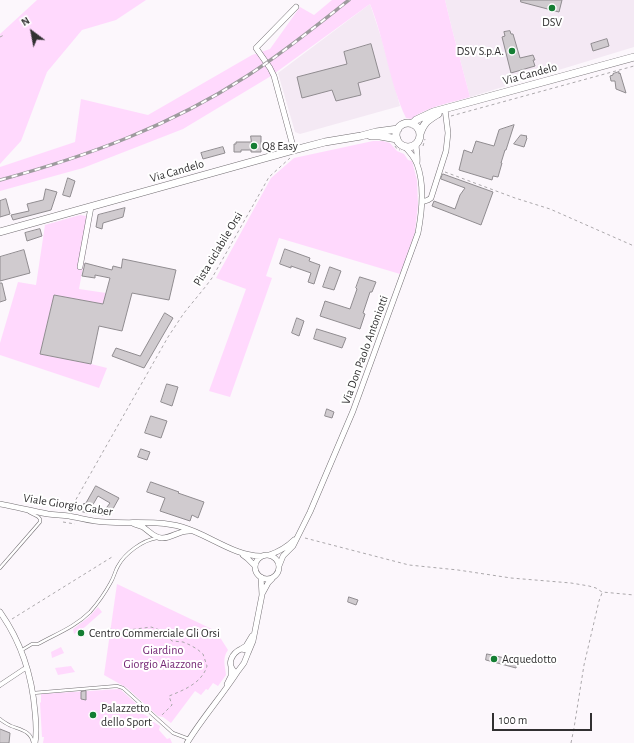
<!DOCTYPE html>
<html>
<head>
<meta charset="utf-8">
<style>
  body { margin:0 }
  #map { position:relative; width:634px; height:743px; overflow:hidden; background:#fcf7fc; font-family:"Alegreya Sans",sans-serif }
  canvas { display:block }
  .north { position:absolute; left:12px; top:12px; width:40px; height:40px; -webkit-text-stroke:3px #fff; paint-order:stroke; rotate:328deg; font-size:11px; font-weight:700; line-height:16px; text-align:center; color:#313031 }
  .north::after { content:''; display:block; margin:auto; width:14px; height:18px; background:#313031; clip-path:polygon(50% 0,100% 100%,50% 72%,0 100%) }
  .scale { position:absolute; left:492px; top:713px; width:100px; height:18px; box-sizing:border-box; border:2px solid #313031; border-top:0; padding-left:5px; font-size:12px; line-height:14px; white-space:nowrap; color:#313031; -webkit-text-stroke:3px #fff; paint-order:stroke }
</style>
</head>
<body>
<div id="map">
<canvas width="634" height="743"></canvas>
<div class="north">N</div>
<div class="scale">100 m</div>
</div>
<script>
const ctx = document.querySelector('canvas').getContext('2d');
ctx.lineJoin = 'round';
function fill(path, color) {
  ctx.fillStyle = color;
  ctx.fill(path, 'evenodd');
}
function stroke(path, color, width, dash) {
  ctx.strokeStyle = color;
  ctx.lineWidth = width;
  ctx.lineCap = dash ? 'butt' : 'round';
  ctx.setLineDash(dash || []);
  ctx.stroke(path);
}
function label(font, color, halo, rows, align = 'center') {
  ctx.font = font + ' "Alegreya Sans",sans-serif';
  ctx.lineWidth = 4;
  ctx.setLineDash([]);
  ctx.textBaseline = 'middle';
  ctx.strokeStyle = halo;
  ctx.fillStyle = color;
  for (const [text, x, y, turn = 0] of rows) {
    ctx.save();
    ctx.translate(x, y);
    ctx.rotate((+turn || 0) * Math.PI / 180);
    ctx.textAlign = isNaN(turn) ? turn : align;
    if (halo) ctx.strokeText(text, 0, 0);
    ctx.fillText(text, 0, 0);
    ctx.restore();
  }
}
fill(new Path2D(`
  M445 0H634V47L470 97 452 29Z
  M370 4 382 40 400 106 300 134 295 132 278 73Z`), '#f4e9f4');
fill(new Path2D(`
  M37 0H146L116 20 82 30 47 72 21 141 0 164V34Z
  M332 0H445L452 29 470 97C450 103 428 106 411 119L406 118C389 82 385 41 370 4L271 76 183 129 83 168 0 191V167L75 142 81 99 148 115 252 55 270 49 300 7 314 15Z
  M373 141H383L390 143 397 151 404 154 408 160 412 161 417 180 418 205 416 222 415 232 400 274 279 238 266 276 272 278 230 397 209 391 246 289 216 278 271 178 294 158Z
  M80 215 92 217 79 289 106 293 103 304 54 295 40 354 91 364 107 368 99 388 0 355V343L18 282 36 285 45 225Z
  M117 584 216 631 228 650C222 658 225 665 226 675L218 686 213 683 208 690 206 689 201 695 195 691 171 723 163 717 158 716 127 688 104 675Z
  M98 607 102 612 85 627 74 634 73 629 89 617Z
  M61 647 64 653 52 658 51 652Z
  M71 666 75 672 58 675 55 668Z
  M120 689 141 708 139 712 153 719 152 721 160 726 159 730 167 739 170 738 172 743H43L44 737H42L40 703 41 702V694Z`), '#ffd9fd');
const building = new Path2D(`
  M521 0H562L559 12 521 2Z
  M510 31 511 34H513L520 58 533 55 535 60H533L535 66 511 73 502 37 505 36 504 32Z
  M607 39 609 46 593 51 591 44Z
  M371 44 380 77 358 83 361 95 336 101 332 90 302 98 297 77 347 64 344 52Z
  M619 72V74L620 73 626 93 616 89 615 81H611L610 76 613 75V74Z
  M514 125 506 150H505L501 163H502L498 177 493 176 492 180 459 170 464 150 472 153 476 141 494 146 499 130Z
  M521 135 527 136 526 137 527 138 524 147 514 144Z
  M251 136H261V152H251V150H241V152H234V144H236V142H251Z
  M223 147 225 153 203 159 201 153Z
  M443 174 493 192 481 225 432 206 434 201 455 209 460 195 465 188 441 179Z
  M68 178 75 181 70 197 63 195Z
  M46 189 57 192 51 210 13 220 11 215 29 211 27 204 43 200Z
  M6 199 10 214 0 217V201Z
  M125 208 123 217 103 223 102 229 96 227 98 215Z
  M40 229 42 236 27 241 25 233Z
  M285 249 310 258 309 261 320 265 314 284 308 282 311 273 291 266V268L280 264Z
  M24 250 30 273 0 281V257Z
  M123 259 176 270 169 300 132 293 122 331 99 326 91 364 40 354 54 295 103 304 110 278 95 275V278L82 276 85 263 112 270 113 266 121 268Z
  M330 267 341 271 334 290 323 287Z
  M360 277 376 282 372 292H370L363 313 365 314 360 329 320 316 325 301 350 309 357 289 356 288Z
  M0 283H2L6 300 0 302Z
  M165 313 173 318 144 368 112 356 116 348 140 356Z
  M297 318 304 321 299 336 292 333Z
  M317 329 346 338 342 348 314 339Z
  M167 384 178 387 172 406 161 402Z
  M327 409 334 412 332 418 325 416Z
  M151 416 167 421 161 438 145 433Z
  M141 449 150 452 147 460 138 457Z
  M151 482 179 492 178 493 204 502 198 518 192 515 190 521 160 511 165 498 147 492Z
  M96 486 119 498 109 516 101 515 110 503 98 496 88 513H87L80 511 84 503 85 504Z
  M349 597 358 600 356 605 348 602Z
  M487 654 509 659 517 662 516 668 486 660Z
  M86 691V700L81 699V692Z
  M0 729 10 733 9 743H0Z`);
fill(building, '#d0cbcf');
stroke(building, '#908c90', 1);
const service = new Path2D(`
  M0 568 40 522V519C38 515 33 515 29 512
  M22 650 32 644H38C56 634 75 627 90 612 98 603 105 593 111 582 114 577 115 571 118 566 125 553 143 540 157 538
  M33 693 117 686 123 688 173 733 189 739
  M0 719C3 722 7 724 11 726 21 730 31 731 33 743`);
const pedestrian = new Path2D(`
  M0 685 24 669`);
const minor = new Path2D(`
  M416 143C416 150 418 157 417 163
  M294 150 274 76 270 68 256 48 296 7
  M422 202 428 200 431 198 446 151 448 133 445 109
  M80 267 91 207
  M0 504C16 507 32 511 48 514 55 515 62 515 69 516 81 518 93 522 106 522 131 524 157 520 182 527 208 534 235 557 262 556
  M134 524C137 525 140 526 143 527 149 531 154 538 162 538 172 538 178 531 189 531
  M255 567a12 12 0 1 1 24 0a12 12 0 1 1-24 0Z
  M243 555 247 558 255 566
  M269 555C278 552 287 547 294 540
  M279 566 283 556 293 546 310 512 353 411 418 233C422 212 425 185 417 164 414 157 409 151 404 146
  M262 594 268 583 272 579
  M0 612C22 643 32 675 35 712 36 722 37 733 35 743
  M241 649 247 650 248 653 244 663 238 671 235 672C226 664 232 653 241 649Z
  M241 649 246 646 252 636
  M248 653 253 641 262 595 261 577
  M227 684 231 676V667
  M187 743C202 718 222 696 238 671`);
const tertiary = new Path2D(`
  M396 135a12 12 0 1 1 24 0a12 12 0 1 1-24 0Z
  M412 124 416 120 433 112 634 57
  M420 134C424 122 428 120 438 114
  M371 136H380L397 139
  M0 232 294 150 325 142 361 136 376 132 398 129`);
stroke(service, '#736f73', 3.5);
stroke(pedestrian, '#736f73', 5);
stroke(minor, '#736f73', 6);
stroke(tertiary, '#736f73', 8);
stroke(new Path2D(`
  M0 37 4 35
  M451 116 634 66
  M395 146 397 149 400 150
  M423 146 425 139
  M445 172 515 198 550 209 634 246
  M70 510 168 337 184 313 206 286 212 278 269 177 290 158
  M63 522 75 524
  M305 538 409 565 458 570 511 578 571 583 589 586 596 588 602 592 634 595
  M12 619 112 557
  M109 629 121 631 151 627 160 630 172 641 183 642 190 645 197 649 203 654 207 666C202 683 184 690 169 696L172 705 161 716
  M571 743 574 728 584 665 599 601 602 593`), '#aba8ab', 1, [3, 3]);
stroke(service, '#fff', 2.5);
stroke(pedestrian, '#fff', 4);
stroke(minor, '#fff', 5);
stroke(tertiary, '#fff', 7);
const rail = new Path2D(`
  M0 180C88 156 170 126 247 76 283 53 316 26 349 0`);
stroke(rail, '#9e9b9e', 3.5);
stroke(rail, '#fff', 2, [6]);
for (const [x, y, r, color] of [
  [552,8,4,"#147e33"],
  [512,51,4,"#147e33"],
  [254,146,4,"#147e33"],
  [81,633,4,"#147e33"],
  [494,659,4,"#147e33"],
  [93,715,4,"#147e33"]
]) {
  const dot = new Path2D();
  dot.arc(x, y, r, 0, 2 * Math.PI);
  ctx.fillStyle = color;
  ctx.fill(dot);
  stroke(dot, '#fff', 1.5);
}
label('12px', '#313031', '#fff', [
  ["DSV",552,22,"center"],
  ["DSV S.p.A.",504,51,"right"],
  ["Q8 Easy",262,146],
  ["Centro Commerciale Gli Orsi",89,633],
  ["Acquedotto",502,659],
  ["Palazzetto",101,708],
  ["dello Sport",101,722]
], 'left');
label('12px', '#313031', '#fff', [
  ["Via Candelo",530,74,-15],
  ["Via Candelo",177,171,-16],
  ["Pista ciclabile Orsi",218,249,-59],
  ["Via Don Paolo Antoniotti",365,350,-70],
  ["Viale Giorgio Gaber",68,505,9]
]);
label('12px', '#722472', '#fff', [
  ["Giardino",163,650],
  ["Giorgio Aiazzone",163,664]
]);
</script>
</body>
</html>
